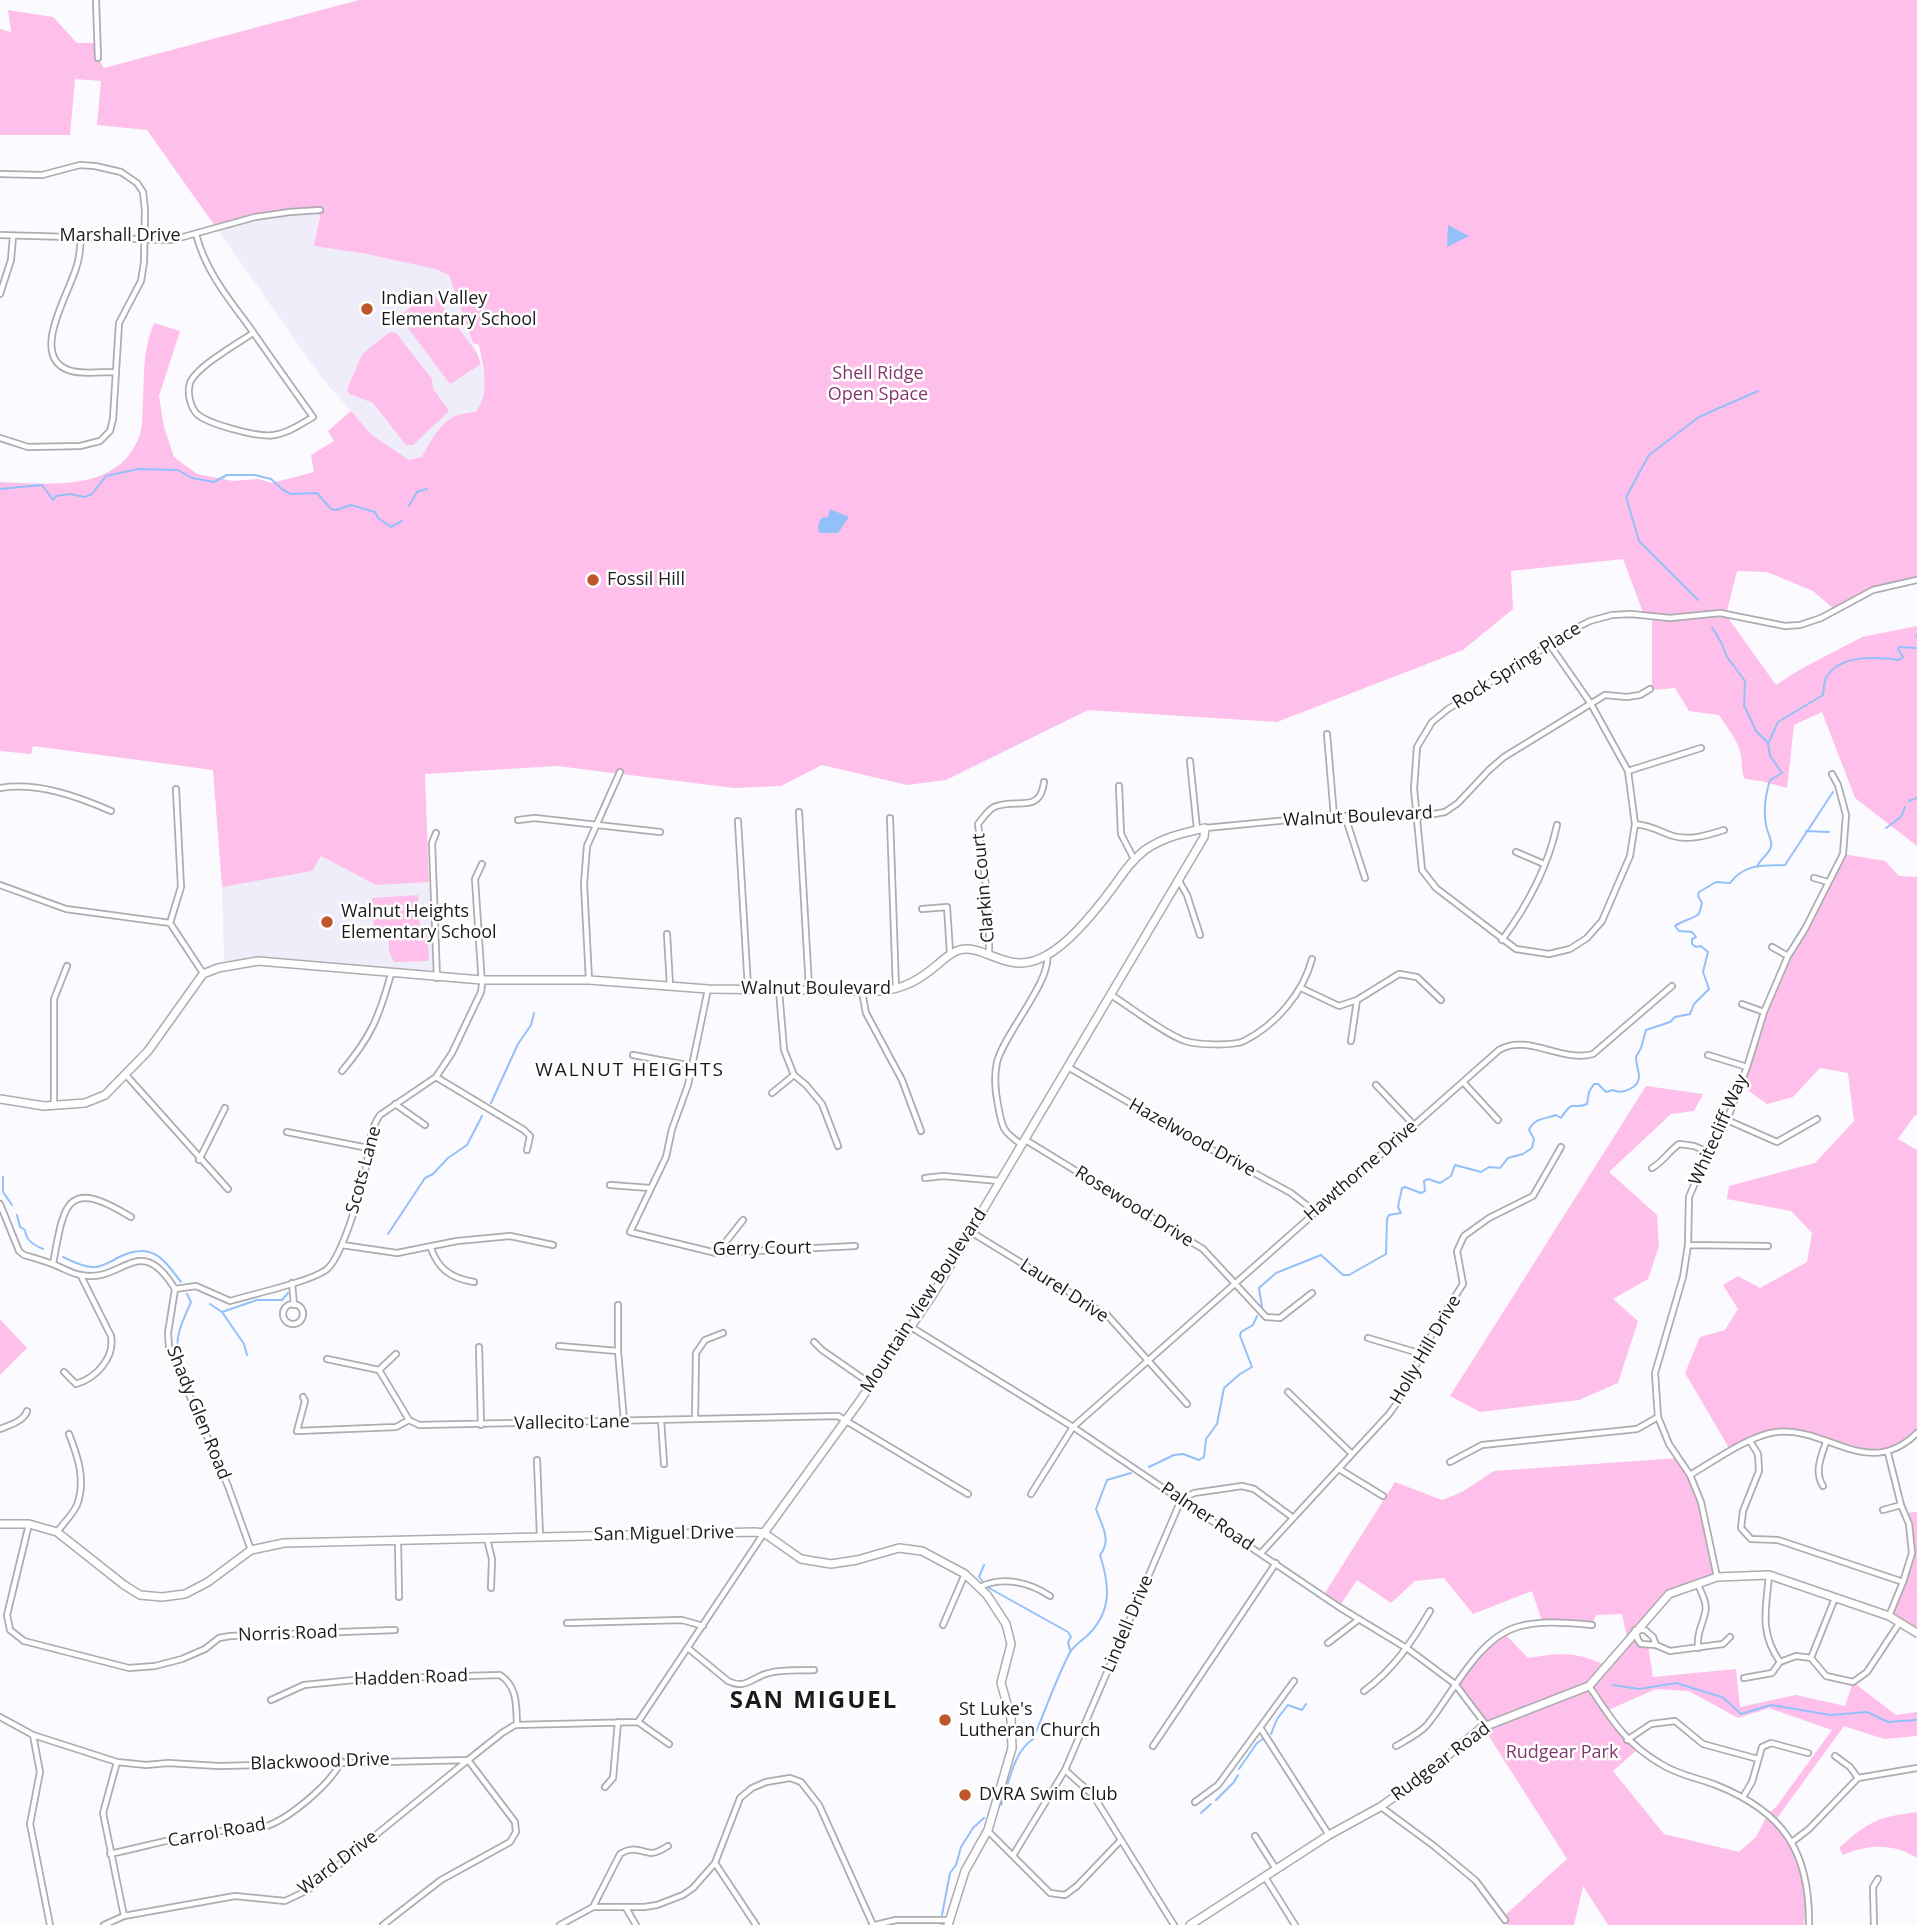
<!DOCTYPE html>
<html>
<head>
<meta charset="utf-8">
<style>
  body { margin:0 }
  canvas { display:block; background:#fbfaff }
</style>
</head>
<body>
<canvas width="1917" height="1925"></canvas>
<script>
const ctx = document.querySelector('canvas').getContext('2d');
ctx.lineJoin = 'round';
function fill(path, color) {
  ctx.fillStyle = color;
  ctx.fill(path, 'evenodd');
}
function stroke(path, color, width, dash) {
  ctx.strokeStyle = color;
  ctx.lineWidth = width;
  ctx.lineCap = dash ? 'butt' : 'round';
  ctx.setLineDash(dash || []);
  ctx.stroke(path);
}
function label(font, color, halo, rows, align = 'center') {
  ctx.font = font + ' "Open Sans",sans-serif';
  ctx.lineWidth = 5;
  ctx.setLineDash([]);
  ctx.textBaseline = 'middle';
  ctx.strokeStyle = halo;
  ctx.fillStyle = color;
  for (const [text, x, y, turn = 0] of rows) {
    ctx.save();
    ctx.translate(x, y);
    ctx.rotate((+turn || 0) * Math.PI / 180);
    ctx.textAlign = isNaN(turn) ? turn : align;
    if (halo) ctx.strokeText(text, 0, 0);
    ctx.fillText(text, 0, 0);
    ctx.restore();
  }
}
fill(new Path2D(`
  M320 210 315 246 367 254 435 269 449 275 485 377 484 401 477 412H464L441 426 422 457 409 460 372 435 321 377 215 226 255 217Z
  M321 856 376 885 429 882 434 971 389 970 269 957 224 962 222 887 311 871Z`), '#efedf9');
fill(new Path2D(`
  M359 0H1917V580L1873 590 1835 610 1813 591 1767 572 1737 571 1726 615 1776 685 1801 669 1862 637 1917 626V846L1855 798 1822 712 1794 725 1787 788 1761 781 1745 779C1740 770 1743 760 1740 751 1736 738 1726 726 1719 715L1689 711 1675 688 1652 690V616L1644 615 1623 559 1511 571 1513 609 1463 650 1277 722 1088 710 946 780 907 785 822 765 781 786 734 788 557 766 425 774 429 882 376 885 321 856 312 871 222 887 213 770 33 746 31 754 0 751V482C49 484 121 493 140 434 143 425 142 412 143 402 144 374 143 349 154 323L180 331 159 396 164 427 174 457 197 474 233 481 258 479 272 483 314 472 311 455 334 441 328 431 351 411 372 435 409 460 422 457C436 432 445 412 476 412 491 391 483 368 479 345L473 343 449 275 435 269 367 254 314 246 320 216 313 210 255 217 215 226 147 130 97 125 101 81 75 79 70 135H0V29L11 32 8 10 53 17 77 43H98V58L104 68Z
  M432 292 477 353 481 364 450 384 399 316Z
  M390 332 396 333 432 379 433 388 449 411 413 445H406L373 403 350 394 347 390 362 354Z
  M1843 854 1885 861 1899 876 1917 877V1116L1915 1115 1898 1139 1917 1150V1433L1888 1452 1866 1454 1865 1449 1806 1431 1779 1428 1765 1431 1729 1448 1685 1373 1700 1337 1725 1330 1738 1309 1723 1285 1738 1276 1760 1288 1807 1262 1812 1233 1791 1211 1727 1199 1729 1186 1815 1163 1854 1121 1848 1073 1820 1068 1793 1097 1767 1104 1740 1085 1764 1012 1788 956 1805 929Z
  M418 895 420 927H427L429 959 428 961 394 962 389 951V930H374L372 898Z
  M1646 1086 1703 1094 1694 1111 1671 1114 1609 1172 1657 1215 1659 1246 1648 1279 1613 1299 1638 1321 1618 1383 1579 1400 1480 1412 1450 1396Z
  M0 1319 27 1348 0 1375Z
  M1679 1458C1703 1495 1708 1536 1717 1577L1669 1594 1635 1630 1638 1640 1648 1645 1653 1677 1736 1669 1740 1707 1796 1695 1845 1706 1853 1682 1896 1715 1917 1712V1736L1884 1739 1844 1726 1775 1821 1792 1842 1808 1883 1804 1925H1608L1583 1886 1574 1925H1507L1503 1917 1567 1859 1483 1727 1486 1726 1455 1684 1490 1643 1505 1634 1528 1658C1562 1653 1575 1651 1607 1666L1628 1642 1622 1614 1596 1615 1592 1625 1543 1624 1532 1591 1473 1614 1444 1578 1415 1581 1391 1603 1357 1580 1339 1607 1323 1596 1395 1482 1442 1500 1462 1492 1494 1471ZM1656 1689 1689 1691 1738 1718 1769 1708 1832 1730 1776 1807 1768 1814 1756 1837 1739 1852 1664 1834 1613 1771 1638 1749 1606 1711Z
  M1917 1512V1633L1889 1616C1902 1580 1917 1552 1904 1513Z
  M1917 1812V1858C1894 1843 1867 1844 1843 1855L1839 1848C1869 1821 1878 1817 1917 1812Z`), '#febfea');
fill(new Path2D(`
  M1448 225 1469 236 1447 247Z
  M830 509 849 517 838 533H819L818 526 821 518 828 517Z`), '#93c0f8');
stroke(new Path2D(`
  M0 489 42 485 53 500 56 496 70 494 85 497 92 494 106 476 138 469 178 470 192 478 214 482 227 475H255L271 479 283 490 291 494 317 493 331 509 336 510 351 505 375 512 378 518 391 527 402 521
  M409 506 417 492 427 489
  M1698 600 1639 541 1626 497 1649 455 1699 417 1758 391
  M1712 627 1721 642 1727 657 1745 681 1744 705 1756 731 1768 743 1770 756 1782 773 1770 780C1765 796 1763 809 1766 825 1767 833 1773 840 1771 847 1769 854 1761 858 1758 865
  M1917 636V637
  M1769 742 1778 722 1823 695C1824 690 1824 682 1826 678 1839 654 1876 657 1899 660L1903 657 1898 649 1899 647 1917 648
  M1909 801 1917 798
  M1886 828 1901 817 1905 807
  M1806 831 1829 832
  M491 1103 518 1044 531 1025 534 1013
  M3 1177V1192L12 1205
  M17 1215 20 1227 25 1230C26 1241 34 1245 43 1249
  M388 1234 425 1178 433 1174 448 1158 467 1145 482 1116
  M63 1257C72 1261 84 1268 94 1267 103 1267 111 1261 119 1257 151 1241 163 1258 181 1282
  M210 1304 222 1312 257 1300H282L288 1293
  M1262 1307 1259 1288 1276 1273 1321 1255 1343 1275H1349L1386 1254 1387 1219 1389 1215 1401 1213 1398 1207 1402 1188 1405 1187 1421 1193 1425 1191 1424 1181 1428 1179 1440 1183 1451 1176 1455 1165 1481 1172 1489 1167 1500 1168 1508 1158 1523 1154 1532 1148 1534 1139 1529 1130C1534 1118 1545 1119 1556 1115L1561 1118C1575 1097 1572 1111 1587 1104L1589 1092 1594 1084H1598L1606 1092 1613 1090C1623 1095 1640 1087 1639 1075 1638 1069 1636 1063 1636 1057L1641 1048 1646 1030 1670 1022 1675 1017 1690 1014 1694 1004 1709 989 1703 972 1708 952 1701 946 1696 947 1692 944V939L1696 937 1692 932 1679 931 1675 926C1683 920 1691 920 1699 914L1702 903 1698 896 1699 892 1716 882 1730 883C1745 863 1763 866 1785 865L1833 792
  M222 1312 244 1344 247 1355
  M178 1349C175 1335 185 1316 191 1302L187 1294
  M1149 1467 1174 1455 1183 1454 1199 1460 1204 1457 1206 1439 1217 1424 1224 1388 1240 1374 1252 1367 1240 1336 1241 1332 1253 1325 1257 1316
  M983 1582 979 1577 984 1565
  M989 1588 1068 1632 1071 1637 1068 1642 1070 1650
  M1613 1685 1639 1689 1676 1683 1722 1697 1741 1714 1771 1705 1831 1715 1867 1712 1888 1722 1917 1720
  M1271 1734 1277 1719 1288 1705 1302 1710 1306 1704
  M1239 1769 1257 1743 1263 1739
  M1216 1800 1234 1782 1238 1775
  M1001 1805C1009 1784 1013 1752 1033 1739 1045 1711 1055 1682 1069 1654 1073 1646 1081 1641 1088 1635 1112 1611 1110 1586 1100 1555 1112 1540 1102 1526 1096 1509L1107 1480 1131 1473
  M1201 1813 1211 1804
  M942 1915 950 1873 956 1865 961 1847 973 1828 984 1818
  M941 1925V1924`), '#93c0f8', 2);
const street = new Path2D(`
  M96 0 98 58
  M0 174 42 175 80 165 95 166 121 172 137 183 143 192 145 210 144 262 141 281 119 323 113 419 110 431 100 441 80 446 28 447 0 438
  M196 234C206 273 230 300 253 332 273 361 293 389 313 417 301 424 288 433 274 435 259 438 208 424 197 414 190 407 187 392 190 383 196 367 238 343 253 333
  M0 235 172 240 255 217 290 212 320 210
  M81 238C80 247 80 256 77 265 71 290 30 353 66 369 79 375 100 372 114 372
  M0 294 11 260 13 236
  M1550 645 1591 704 1628 771 1635 824 1630 856 1602 921 1587 938 1570 949 1549 954 1516 949 1436 888 1422 870 1414 789 1417 747 1432 722 1448 709 1572 630 1590 621 1612 615 1631 614 1670 618 1720 613 1785 626 1800 625 1821 618 1873 590 1917 580
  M1327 734 1334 816
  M1190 761 1197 829
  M1628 771 1701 748
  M1119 786 1121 834 1134 859
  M0 788C37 782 77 796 111 811
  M799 812 809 988
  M1345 816 1365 878
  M890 818 896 989
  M518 820 535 818 660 832
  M738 821 748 988
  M1635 824C1653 826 1658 831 1673 836 1690 841 1708 835 1724 830
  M1205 828 1330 816 1417 817 1445 812 1458 803 1489 770 1504 757 1605 695 1627 697 1640 695 1650 689
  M436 833 432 843 437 978
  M1516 852 1544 864
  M1814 878 1828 882
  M1179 881 1187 895 1200 935
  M0 885 66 909 170 923 203 973
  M922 909 947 907 950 953
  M170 923 181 887 176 789
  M667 934 670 986
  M1502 940C1527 906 1548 867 1557 825
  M1772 947 1788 956
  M989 955V910L978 824C983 818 987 811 994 807 1016 797 1040 815 1044 782
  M589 980 584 884 587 846 620 772
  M1301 988 1339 1006 1357 1000 1351 1041
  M708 989 688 1085 672 1129 666 1157 630 1232 716 1253 855 1246
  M779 990 784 1050 794 1075 806 1085 822 1104 838 1146
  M862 992 866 1013 902 1080 921 1131
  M1111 995C1132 1008 1163 1033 1185 1041 1197 1045 1234 1046 1244 1041 1276 1025 1303 993 1312 959
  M1357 1000 1399 974 1417 977 1441 1000
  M1742 1004 1764 1012
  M633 1055 692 1066
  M1708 1055 1747 1067
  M1068 1067 1185 1135 1291 1193 1314 1211
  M342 1071C371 1037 379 1017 391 974
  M126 1075 228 1189
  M436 1077 524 1130 530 1136 527 1150
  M1463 1082 1498 1120
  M1376 1085 1414 1125
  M772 1093 794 1075
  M54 1104V999L67 966
  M395 1104 425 1125
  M1727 1120 1777 1142 1817 1119
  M287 1132 368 1148
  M1024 1139 1203 1249 1266 1317 1280 1318 1312 1293
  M1021 1144C1002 1131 1002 1127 998 1105 995 1091 994 1076 997 1062 1004 1034 1052 980 1047 955
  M199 1160 225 1108
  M1652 1168C1663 1162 1668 1152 1679 1144L1694 1146 1708 1152
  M925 1178 943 1176 999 1181
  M610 1185 650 1188
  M0 1204 19 1251 24 1255C34 1258 45 1261 55 1265 63 1268 72 1274 81 1275 123 1284 139 1230 175 1289L168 1333 169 1347 228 1486 251 1550
  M971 1232 1108 1316 1187 1404
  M342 1245 397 1253 457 1241 510 1236 553 1245
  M1688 1245 1768 1246
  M430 1246C438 1269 450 1278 474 1282
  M717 1253 743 1220
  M53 1264C64 1203 66 1177 131 1217
  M292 1283 294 1305
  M175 1289 196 1286 230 1301C253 1294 309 1282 326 1270 342 1258 361 1191 365 1171 370 1152 368 1132 380 1115L436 1077 452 1053 481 992 482 985 475 879 482 864
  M283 1314a10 10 0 1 1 20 0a10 10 0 1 1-20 0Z
  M618 1305V1351L624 1421
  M911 1327 1073 1427 1339 1607 1408 1649 1455 1684 1486 1725
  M1368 1338 1422 1354
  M814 1342 822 1350 871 1384
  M559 1346 618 1351
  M479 1347 481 1425
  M327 1359 379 1370 409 1420 419 1425 838 1416 968 1494
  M379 1370 396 1354
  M64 1372 76 1384C96 1378 115 1358 111 1336L81 1276
  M1288 1392 1351 1453
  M303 1397 305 1401 297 1431 396 1427 409 1420
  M695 1419 696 1353 705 1340 723 1333
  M661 1420 664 1464
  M0 1429C10 1425 24 1421 27 1411
  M1750 1441 1758 1454 1759 1471 1743 1511 1741 1528 1751 1539 1778 1540 1903 1582
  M1888 1453 1901 1505 1909 1524 1912 1553 1903 1582 1889 1616
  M537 1460 540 1536
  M1450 1462 1482 1445 1637 1429 1658 1417
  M1339 1469 1383 1496
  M1690 1475C1714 1461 1748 1436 1776 1432 1828 1426 1868 1481 1917 1433
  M1823 1486C1814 1472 1821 1457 1826 1442
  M1031 1494 1073 1427 1499 1050C1527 1033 1562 1063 1593 1054L1672 986
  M1883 1510 1901 1505
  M29 1524 7 1615 10 1630 24 1641 129 1668 155 1666 182 1659 205 1649 219 1638 230 1636 395 1630
  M57 1532C63 1524 73 1514 77 1505 86 1480 78 1457 69 1434
  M487 1539 492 1559 491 1588
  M398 1541 399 1597
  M1261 1553 1389 1414 1397 1403 1435 1328 1463 1284 1457 1251 1464 1236 1489 1218 1533 1196 1561 1147
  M1769 1575C1766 1610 1759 1632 1780 1662
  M1717 1577 1701 1502 1690 1475 1669 1444 1658 1417 1655 1373 1683 1277 1688 1245 1689 1197 1708 1152 1727 1120 1747 1067 1764 1012 1788 956 1805 929 1843 854 1846 815 1838 785 1832 774
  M980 1587C1003 1576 1029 1582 1050 1596
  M567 1623 682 1620 703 1626
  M943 1625 965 1574
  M1328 1643 1358 1620
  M1656 1645 1653 1637 1645 1630H1635L1638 1640 1641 1644 1656 1645 1670 1651 1723 1644 1730 1637
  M1698 1648C1697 1631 1702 1627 1705 1613 1708 1603 1701 1593 1698 1584
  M689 1649 728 1681C746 1690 752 1677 769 1673 783 1669 799 1671 814 1670
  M1811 1658 1835 1598
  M1744 1678 1772 1673 1780 1662 1796 1656 1811 1658 1826 1676 1853 1682 1867 1672 1900 1622
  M1589 1686C1611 1719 1626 1744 1661 1764 1678 1775 1698 1778 1716 1785 1784 1812 1810 1852 1809 1925
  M1364 1691C1394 1669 1411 1643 1430 1611
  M271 1700 304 1685 364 1679 500 1675C518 1687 516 1705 517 1725
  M0 1717 33 1735 117 1762 146 1765 168 1763 219 1766 468 1760 502 1733 515 1725 638 1722
  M638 1722 764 1533
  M638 1722 669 1744
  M1261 1729 1329 1835
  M33 1735 40 1772 30 1824 50 1925
  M1627 1740 1651 1724 1675 1721 1703 1744 1758 1759
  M1153 1746 1276 1563
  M1396 1746C1406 1740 1419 1734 1427 1725 1452 1695 1477 1639 1517 1627 1542 1620 1568 1623 1592 1625
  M1835 1756 1850 1767 1858 1778
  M117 1762 103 1813 124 1916
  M1065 1770 1093 1795 1174 1925
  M605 1787 613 1778 618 1722
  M1743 1797 1752 1782 1762 1747 1771 1743 1808 1753
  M1195 1802 1218 1785 1294 1681
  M1381 1807 1434 1846 1476 1881 1505 1920
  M988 1831 1050 1893 1065 1895 1077 1886 1121 1840
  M1255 1836 1276 1869
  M1792 1842 1809 1829 1858 1778 1917 1768
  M110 1854C147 1846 184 1835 221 1831 236 1829 251 1832 264 1827 288 1820 332 1783 341 1761
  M1014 1854 1065 1770 1181 1500 1194 1493 1242 1486 1254 1489 1292 1517
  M715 1863 756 1925
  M1265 1877 1295 1925
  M593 1907 620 1854C632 1846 639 1851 651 1853 657 1853 663 1849 668 1846
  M626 1908 636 1925
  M104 1925 124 1916 235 1896 285 1901 308 1890 468 1760 515 1822 516 1832 510 1842 441 1880 383 1925
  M560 1925 593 1907H644L657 1905 683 1895 693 1888 715 1863 740 1798 752 1788 766 1782 790 1778 801 1782 819 1805 873 1925
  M875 1925 896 1920H949
  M1874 1925 1873 1887 1878 1879`);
const secondary = new Path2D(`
  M0 1099 44 1106 85 1103 105 1095 148 1051 203 974 218 968 258 961 482 980H589L708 989 880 991C904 989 919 980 937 965 944 959 950 953 959 950 986 943 1008 978 1047 955 1071 942 1097 909 1114 886 1123 873 1132 860 1145 850 1163 837 1184 833 1205 828L1204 837 932 1296 859 1402 764 1533
  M0 1524H29L57 1532 124 1585 140 1595 162 1597 185 1594 208 1582 251 1550 284 1543 755 1532 764 1533 801 1559 831 1564 857 1560 899 1548 922 1551 965 1574 987 1595 1006 1624 1011 1644 1001 1683 1011 1718 1012 1748 988 1830 965 1871 948 1925
  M1190 1925 1329 1835 1380 1807 1417 1781 1481 1728 1589 1686 1669 1594 1717 1577 1769 1575 1889 1616 1917 1633`);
stroke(street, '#adacb1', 8);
stroke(secondary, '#adacb1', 10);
stroke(street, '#fff', 4.5);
stroke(secondary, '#fff', 7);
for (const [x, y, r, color] of [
  [367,309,7,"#be572c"],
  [593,580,7,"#be572c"],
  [327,922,7,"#be572c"],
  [945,1720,7,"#be572c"],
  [965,1795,7,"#be572c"]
]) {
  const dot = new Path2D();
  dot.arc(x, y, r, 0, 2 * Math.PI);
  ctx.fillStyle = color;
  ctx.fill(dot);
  stroke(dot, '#fff', 2.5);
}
label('18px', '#1b1b1d', '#fff', [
  ["Marshall Drive",120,236],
  ["Rock Spring Place",1517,666,-32],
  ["Walnut Boulevard",1358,817,-3],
  ["Clarkin Court",984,888,-95],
  ["Walnut Boulevard",816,989],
  ["Whitecliff Way",1719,1130,-66],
  ["Hazelwood Drive",1192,1138,29],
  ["Scots Lane",364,1170,-75],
  ["Hawthorne Drive",1361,1171,-41],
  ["Rosewood Drive",1134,1207,32],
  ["Gerry Court",762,1249,-1],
  ["Laurel Drive",1064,1291,33],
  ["Mountain View Boulevard",924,1301,-57],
  ["Holly Hill Drive",1426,1350,-60],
  ["Shady Glen Road",198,1413,68],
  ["Vallecito Lane",572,1423,-1],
  ["Palmer Road",1207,1517,34],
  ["San Miguel Drive",664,1534,-1],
  ["Lindell Drive",1128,1624,-67],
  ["Norris Road",288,1634,-2],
  ["Hadden Road",411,1678,-2],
  ["Blackwood Drive",320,1762,-2],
  ["Rudgear Road",1441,1762,-37],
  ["Carrol Road",217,1833,-10],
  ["Ward Drive",338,1863,-37]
]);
label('18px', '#1b1b1d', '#fff', [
  ["Indian Valley",381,299],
  ["Elementary School",381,320],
  ["Fossil Hill",607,580],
  ["Walnut Heights",341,912],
  ["Elementary School",341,933],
  ["St Luke's",959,1710],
  ["Lutheran Church",959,1731],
  ["DVRA Swim Club",979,1795]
], 'left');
label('18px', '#82386f', '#fff', [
  ["Shell Ridge",878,374],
  ["Open Space",878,395],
  ["Rudgear Park",1562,1753]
]);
ctx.letterSpacing = '2px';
label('19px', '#1b1b1d', '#fff', [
  ["WALNUT HEIGHTS",630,1071]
]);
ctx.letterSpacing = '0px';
ctx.letterSpacing = '2px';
label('bold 24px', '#1b1b1d', '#fff', [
  ["SAN MIGUEL",814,1701]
]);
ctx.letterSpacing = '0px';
</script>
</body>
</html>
